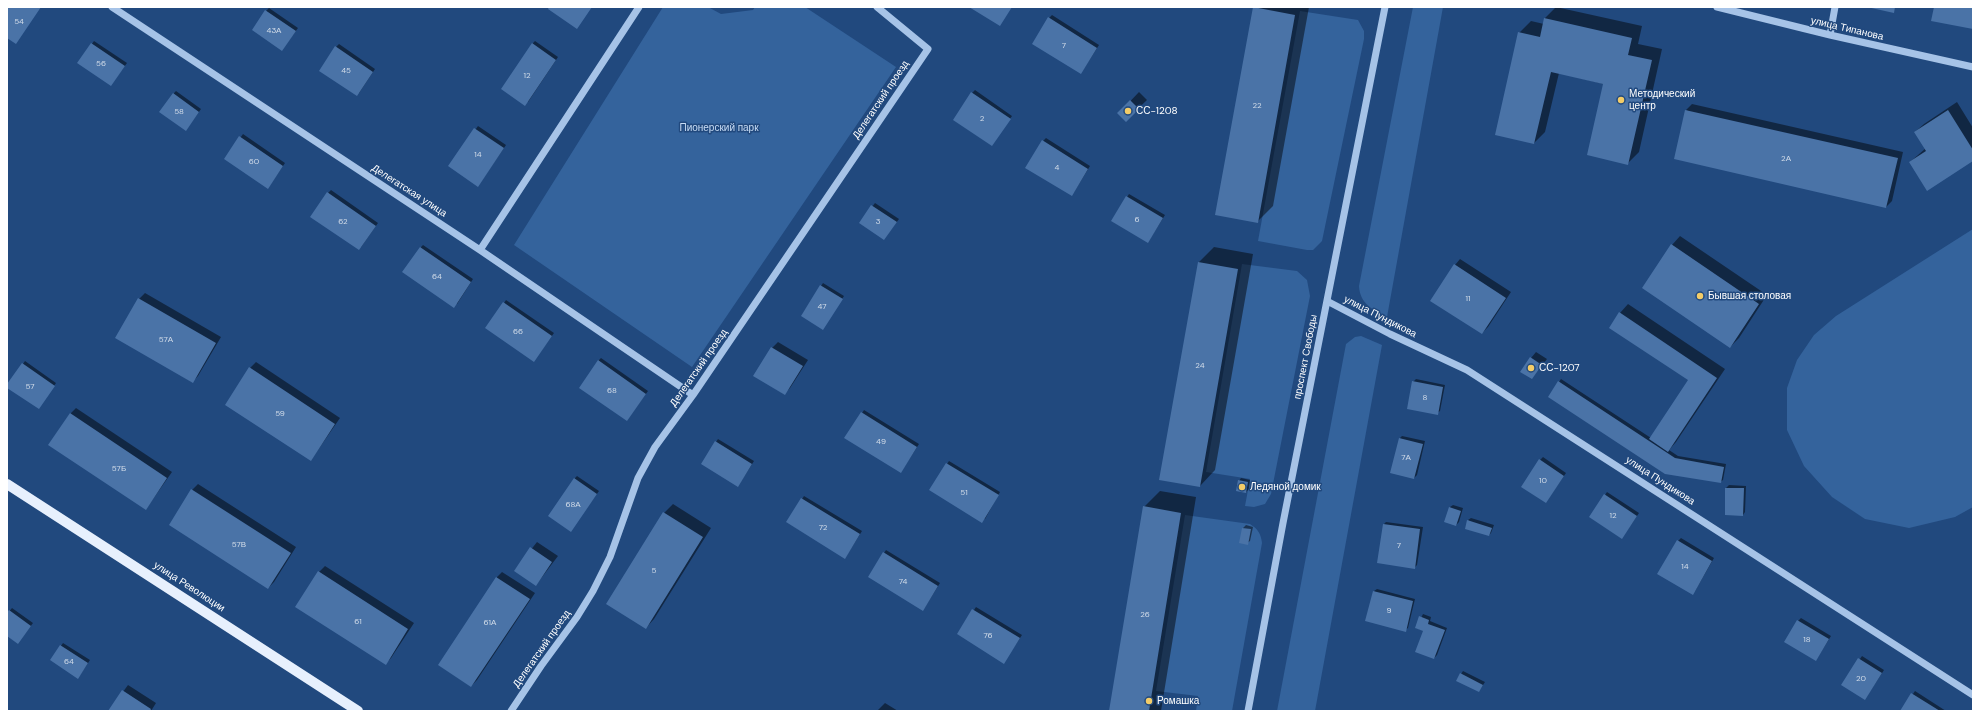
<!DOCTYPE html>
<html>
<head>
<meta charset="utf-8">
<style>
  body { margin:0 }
  #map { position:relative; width:1980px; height:718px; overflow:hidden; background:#21497e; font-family:"DM Sans",sans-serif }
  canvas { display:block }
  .frame { position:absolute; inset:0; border:8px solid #fff; pointer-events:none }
</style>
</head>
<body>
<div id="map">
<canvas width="1980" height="718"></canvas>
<div class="frame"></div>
</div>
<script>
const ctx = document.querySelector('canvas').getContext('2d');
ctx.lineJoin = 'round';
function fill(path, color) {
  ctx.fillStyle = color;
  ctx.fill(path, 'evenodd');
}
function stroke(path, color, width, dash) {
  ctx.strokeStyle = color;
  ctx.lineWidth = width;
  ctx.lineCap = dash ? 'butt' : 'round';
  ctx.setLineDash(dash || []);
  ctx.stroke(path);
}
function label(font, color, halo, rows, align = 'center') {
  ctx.font = font + ' "DM Sans",sans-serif';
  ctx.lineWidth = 3;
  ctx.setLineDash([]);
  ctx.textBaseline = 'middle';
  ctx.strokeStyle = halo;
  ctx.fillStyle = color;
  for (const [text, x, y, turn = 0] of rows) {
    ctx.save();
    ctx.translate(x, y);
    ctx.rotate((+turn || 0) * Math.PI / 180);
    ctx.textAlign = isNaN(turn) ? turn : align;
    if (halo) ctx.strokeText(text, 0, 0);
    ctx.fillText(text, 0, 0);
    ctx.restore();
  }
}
fill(new Path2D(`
  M663 7H708L721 14 753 10 755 7H805L896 67 692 367 514 245Z
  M1413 7H1443L1387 317C1372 309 1360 304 1359 286Z
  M1300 11 1358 20 1364 31V39L1322 241 1313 250H1307L1258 241Z
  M1973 229V507L1955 517 1909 528 1865 519 1832 497 1804 466 1787 430V388L1797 360 1814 335 1836 316Z
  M1242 264 1297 271 1307 280 1310 296 1271 494 1265 504 1254 507 1245 506 1250 479 1206 472Z
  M1361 336 1382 345 1315 711H1277L1346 344 1355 337Z
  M1185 515 1250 524C1258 529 1261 534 1262 543L1232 711H1196L1198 696 1156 691Z`), '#34639c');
fill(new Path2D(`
  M1309 7 1273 206 1257 222 1254 8Z
  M1556 7 1642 26 1638 44 1662 49 1639 152 1627 164 1604 84 1559 73 1545 132 1534 143 1519 33 1531 21 1544 24 1545 18Z
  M269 8 298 28 284 47 266 11Z
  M1052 15 1099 45 1083 70 1049 18Z
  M94 41 127 63 113 82 78 63Z
  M535 41 558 57 528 102 532 44Z
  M339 44 375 69 359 93 336 47Z
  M975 90 1012 116 992 145 972 93Z
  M176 91 201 109 186 130 173 94Z
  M1139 92 1147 100 1126 120 1119 113Z
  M1957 102 1973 128V160L1910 162 1926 148 1915 132 1924 124Z
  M1692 104 1903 152 1892 201 1886 207 1686 110Z
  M478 126 506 145 480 183 450 166Z
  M243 134 285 163 270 185 226 158Z
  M1046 138 1090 166 1074 192 1043 141Z
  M331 190 378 223 361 247 328 193Z
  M1129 194 1165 215 1148 242 1112 221Z
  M875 203 899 219 884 239 860 223Z
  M1680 236 1767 295 1739 338 1730 347 1672 245Z
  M423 245 473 279 457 304 420 248Z
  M1214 247 1253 254 1215 470 1200 486 1199 262Z
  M1460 259 1511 292 1488 327 1482 333 1455 265Z
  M823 283 844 296 823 328 802 315Z
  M145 293 221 337 198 376 192 382 117 337 139 299Z
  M506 300 554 333 536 358 504 303Z
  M1628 304 1725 369 1676 442 1669 450 1678 456 1726 464 1723 480 1720 482 1666 473 1559 382 1561 379 1651 438 1689 380 1620 313Z
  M778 342 808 360 790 388 784 394 755 376 772 348Z
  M1536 352 1547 359 1532 378 1531 358Z
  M601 358 648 391 627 420 598 361Z
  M25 361 56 383 41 405 7 387Z
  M256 362 340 418 311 460 250 368Z
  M1416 379 1445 385 1440 411 1437 413 1413 382Z
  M76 408 172 472 146 509 70 414Z
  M864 410 919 444 901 472 846 438Z
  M1402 436 1425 441 1417 475 1414 478 1400 438Z
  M718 439 754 461 738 486 716 442Z
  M1543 457 1566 473 1546 502 1540 460Z
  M949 461 1000 492 985 519 930 490Z
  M577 476 599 491 571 530 574 479Z
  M1241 478 1250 480 1249 489 1246 492 1239 481Z
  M198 484 296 547 274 582 268 588 192 490Z
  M1729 485 1746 486 1745 512 1743 515 1726 488Z
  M1160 491 1196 497 1161 711H1110L1144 507Z
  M1607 492 1639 513 1624 535 1605 495Z
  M804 496 862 531 845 558 787 522Z
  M673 504 711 528 654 619 646 628 664 513Z
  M1453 505 1463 508 1459 522 1456 525 1450 507Z
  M1471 518 1494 525 1491 533 1489 535 1468 520Z
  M1386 522 1423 527 1417 565 1414 568 1384 524Z
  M1246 525 1253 527 1250 541 1247 543 1240 542 1243 528Z
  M1681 538 1714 558 1695 591 1678 541Z
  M537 542 558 556 536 585 515 570Z
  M886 550 940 583 925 607 884 553Z
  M325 566 414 623 391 658 386 663 319 572Z
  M502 572 535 593 477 680 471 686 497 577Z
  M1377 589 1415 599 1408 628 1405 630 1374 591Z
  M976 607 1022 635 1004 662 958 634Z
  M12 608 33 623 18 643 7 635V614Z
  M1423 614 1431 617 1430 621 1447 628 1437 655 1434 658 1424 631 1416 628Z
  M1801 618 1831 636 1816 660 1798 621Z
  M63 643 90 660 80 675 51 660Z
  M1862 656 1884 670 1867 696 1842 685Z
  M1463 671 1485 682 1479 691 1461 674Z
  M128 685 156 703 151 711H109Z
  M1915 691 1946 711H1901Z
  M885 703 898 711H877Z`), '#0007');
fill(new Path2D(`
  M7 7H41L16 44 7 38Z
  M549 7H592L577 29 548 9Z
  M969 7H1012L1000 26Z
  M1253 7 1295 15 1258 223 1215 215Z
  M1867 7H1895L1894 13Z
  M1934 7H1973V29L1931 21Z
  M265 10 296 31 282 51 252 30Z
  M1048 17 1097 48 1081 74 1032 44Z
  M1544 18 1632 38 1628 55 1652 60 1628 165 1587 155 1603 84 1551 72 1534 144 1495 135 1518 32 1540 37Z
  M91 43 125 66 111 86 77 63Z
  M532 43 556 60 525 106 501 89Z
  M335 46 373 72 357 96 319 71Z
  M971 92 1011 119 992 146 953 120Z
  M173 93 199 112 186 131 159 112Z
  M1130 100 1139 109 1126 122 1117 113Z
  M1685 110 1898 158 1886 208 1674 159Z
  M1948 110 1973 150V161L1927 191 1909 162 1926 151 1914 132Z
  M474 128 504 148 478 187 448 166Z
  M239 136 283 166 268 189 224 159Z
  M1042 140 1088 169 1072 196 1025 168Z
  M327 192 376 226 359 250 310 217Z
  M1126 196 1163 218 1148 243 1111 221Z
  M871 205 897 222 884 240 859 223Z
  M1671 244 1759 304 1730 348 1642 288Z
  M420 247 471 282 454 308 402 272Z
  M1198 262 1238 269 1200 487 1159 480Z
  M1454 264 1506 298 1482 334 1430 301Z
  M820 285 843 299 823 330 801 316Z
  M138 298 216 343 193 383 115 338Z
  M503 302 552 336 534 362 485 328Z
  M1619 312 1717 378 1668 452 1649 439 1688 380 1609 328Z
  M771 347 803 366 785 395 753 376Z
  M1530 357 1542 365 1532 379 1520 372Z
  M598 360 646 394 627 421 579 388Z
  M22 363 55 386 39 409 7 388V384Z
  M249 367 335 424 311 461 225 405Z
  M1412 381 1443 387 1438 415 1407 409Z
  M1558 381 1675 458 1724 467 1721 483 1665 474 1548 397Z
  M861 412 917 447 901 473 844 438Z
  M70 413 167 478 146 510 48 445Z
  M1399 438 1423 444 1414 479 1390 473Z
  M715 441 752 464 738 487 701 464Z
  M1539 459 1564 476 1546 503 1521 487Z
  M946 463 999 495 982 523 929 490Z
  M574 478 597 494 571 532 548 516Z
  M1238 480 1248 482 1246 493 1236 491Z
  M1725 488H1744L1743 516 1725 515Z
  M191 489 291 553 268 589 169 525Z
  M1604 494 1637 516 1622 539 1589 517Z
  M801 498 860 534 845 559 786 522Z
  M1143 506 1181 513 1149 711H1109Z
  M1449 507 1461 511 1456 526 1444 522Z
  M663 512 703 537 646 629 606 604Z
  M1467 520 1492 528 1489 536 1465 529Z
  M1383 524 1420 529 1415 569 1377 563Z
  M1242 528 1251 529 1248 545 1239 543Z
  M1677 540 1712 561 1693 595 1657 574Z
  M530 547 552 562 536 586 514 571Z
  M883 552 938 586 923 611 868 577Z
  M318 571 408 629 386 665 295 607Z
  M496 577 530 599 471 687 438 665Z
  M1373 591 1413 601 1406 632 1365 621Z
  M972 609 1020 638 1004 664 957 634Z
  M9 610 31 626 18 644 7 636V612Z
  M1419 616 1429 620 1428 624 1445 630 1434 659 1415 652 1423 631 1415 628Z
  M1797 620 1829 639 1816 661 1784 642Z
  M60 645 88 663 78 679 50 660Z
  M1858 658 1882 673 1865 700 1841 685Z
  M1460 673 1483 685 1479 692 1456 681Z
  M122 690 151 709 150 711H108Z
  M1911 693 1940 711H1900Z`), '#4a73a7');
stroke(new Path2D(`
  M112 7 480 250 693 395
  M1717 7 1830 35 1973 67
  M1830 35 1835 7
  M480 250 639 7
  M1327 301 1390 334 1467 370 1973 695
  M511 711 541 666 577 617 593 591 610 557 638 478 655 447 693 395 928 49 877 7
  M1248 711 1283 523 1385 7`), '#a6c3e7', 7);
stroke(new Path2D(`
  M7 484 358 711`), '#e7f0fd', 10);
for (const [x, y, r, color] of [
  [1621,100,4,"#f3cc68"],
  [1128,111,4,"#f3cc68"],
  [1700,296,4,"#f3cc68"],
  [1531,368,4,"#f3cc68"],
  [1242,487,4,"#f3cc68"],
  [1149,701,4,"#f3cc68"]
]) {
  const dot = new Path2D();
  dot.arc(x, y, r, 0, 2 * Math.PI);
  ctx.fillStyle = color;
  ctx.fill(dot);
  stroke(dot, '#21497e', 1.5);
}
label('8px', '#d2dce9', null, [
  ["54",19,22],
  ["43А",274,31],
  ["7",1064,46],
  ["56",101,64],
  ["45",346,71],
  ["12",527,76],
  ["22",1257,106],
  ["58",179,112],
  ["2",982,119],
  ["14",478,155],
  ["2А",1786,159],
  ["60",254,162],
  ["4",1057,168],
  ["6",1137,220],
  ["62",343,222],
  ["3",878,222],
  ["64",437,277],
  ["11",1468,299],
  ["47",822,307],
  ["66",518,332],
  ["57А",166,340],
  ["24",1200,366],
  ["57",30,387],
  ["68",612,391],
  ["8",1425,398],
  ["59",280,414],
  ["49",881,442],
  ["7А",1406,458],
  ["57Б",119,469],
  ["10",1543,481],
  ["51",964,493],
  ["68А",573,505],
  ["12",1613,516],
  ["72",823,528],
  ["57В",239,545],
  ["7",1399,546],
  ["14",1685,567],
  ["5",654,571],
  ["74",903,582],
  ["9",1389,611],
  ["26",1145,615],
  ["61",358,622],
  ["61А",490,623],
  ["76",988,636],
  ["18",1807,640],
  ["64",69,662],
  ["20",1861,679]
]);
label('10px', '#fff', '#21497e', [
  ["улица Типанова",1847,29,13],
  ["Делегатский проезд",881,100,-56],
  ["Делегатская улица",409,191,33],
  ["улица Пундикова",1380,317,27],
  ["проспект Свободы",1306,357,-79],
  ["Делегатский проезд",699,368,-55],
  ["улица Пундикова",1660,481,33],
  ["улица Революции",189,587,33],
  ["Делегатский проезд",542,649,-55]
]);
label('10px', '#fff', '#21497e', [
  ["Методический",1629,94],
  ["центр",1629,106],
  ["СС-1208",1136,111],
  ["Бывшая столовая",1708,296],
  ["СС-1207",1539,368],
  ["Ледяной домик",1250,487],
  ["Ромашка",1157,701]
], 'left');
label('10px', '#c9ddf5', '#21497e', [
  ["Пионерский парк",719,128]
]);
</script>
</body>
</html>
